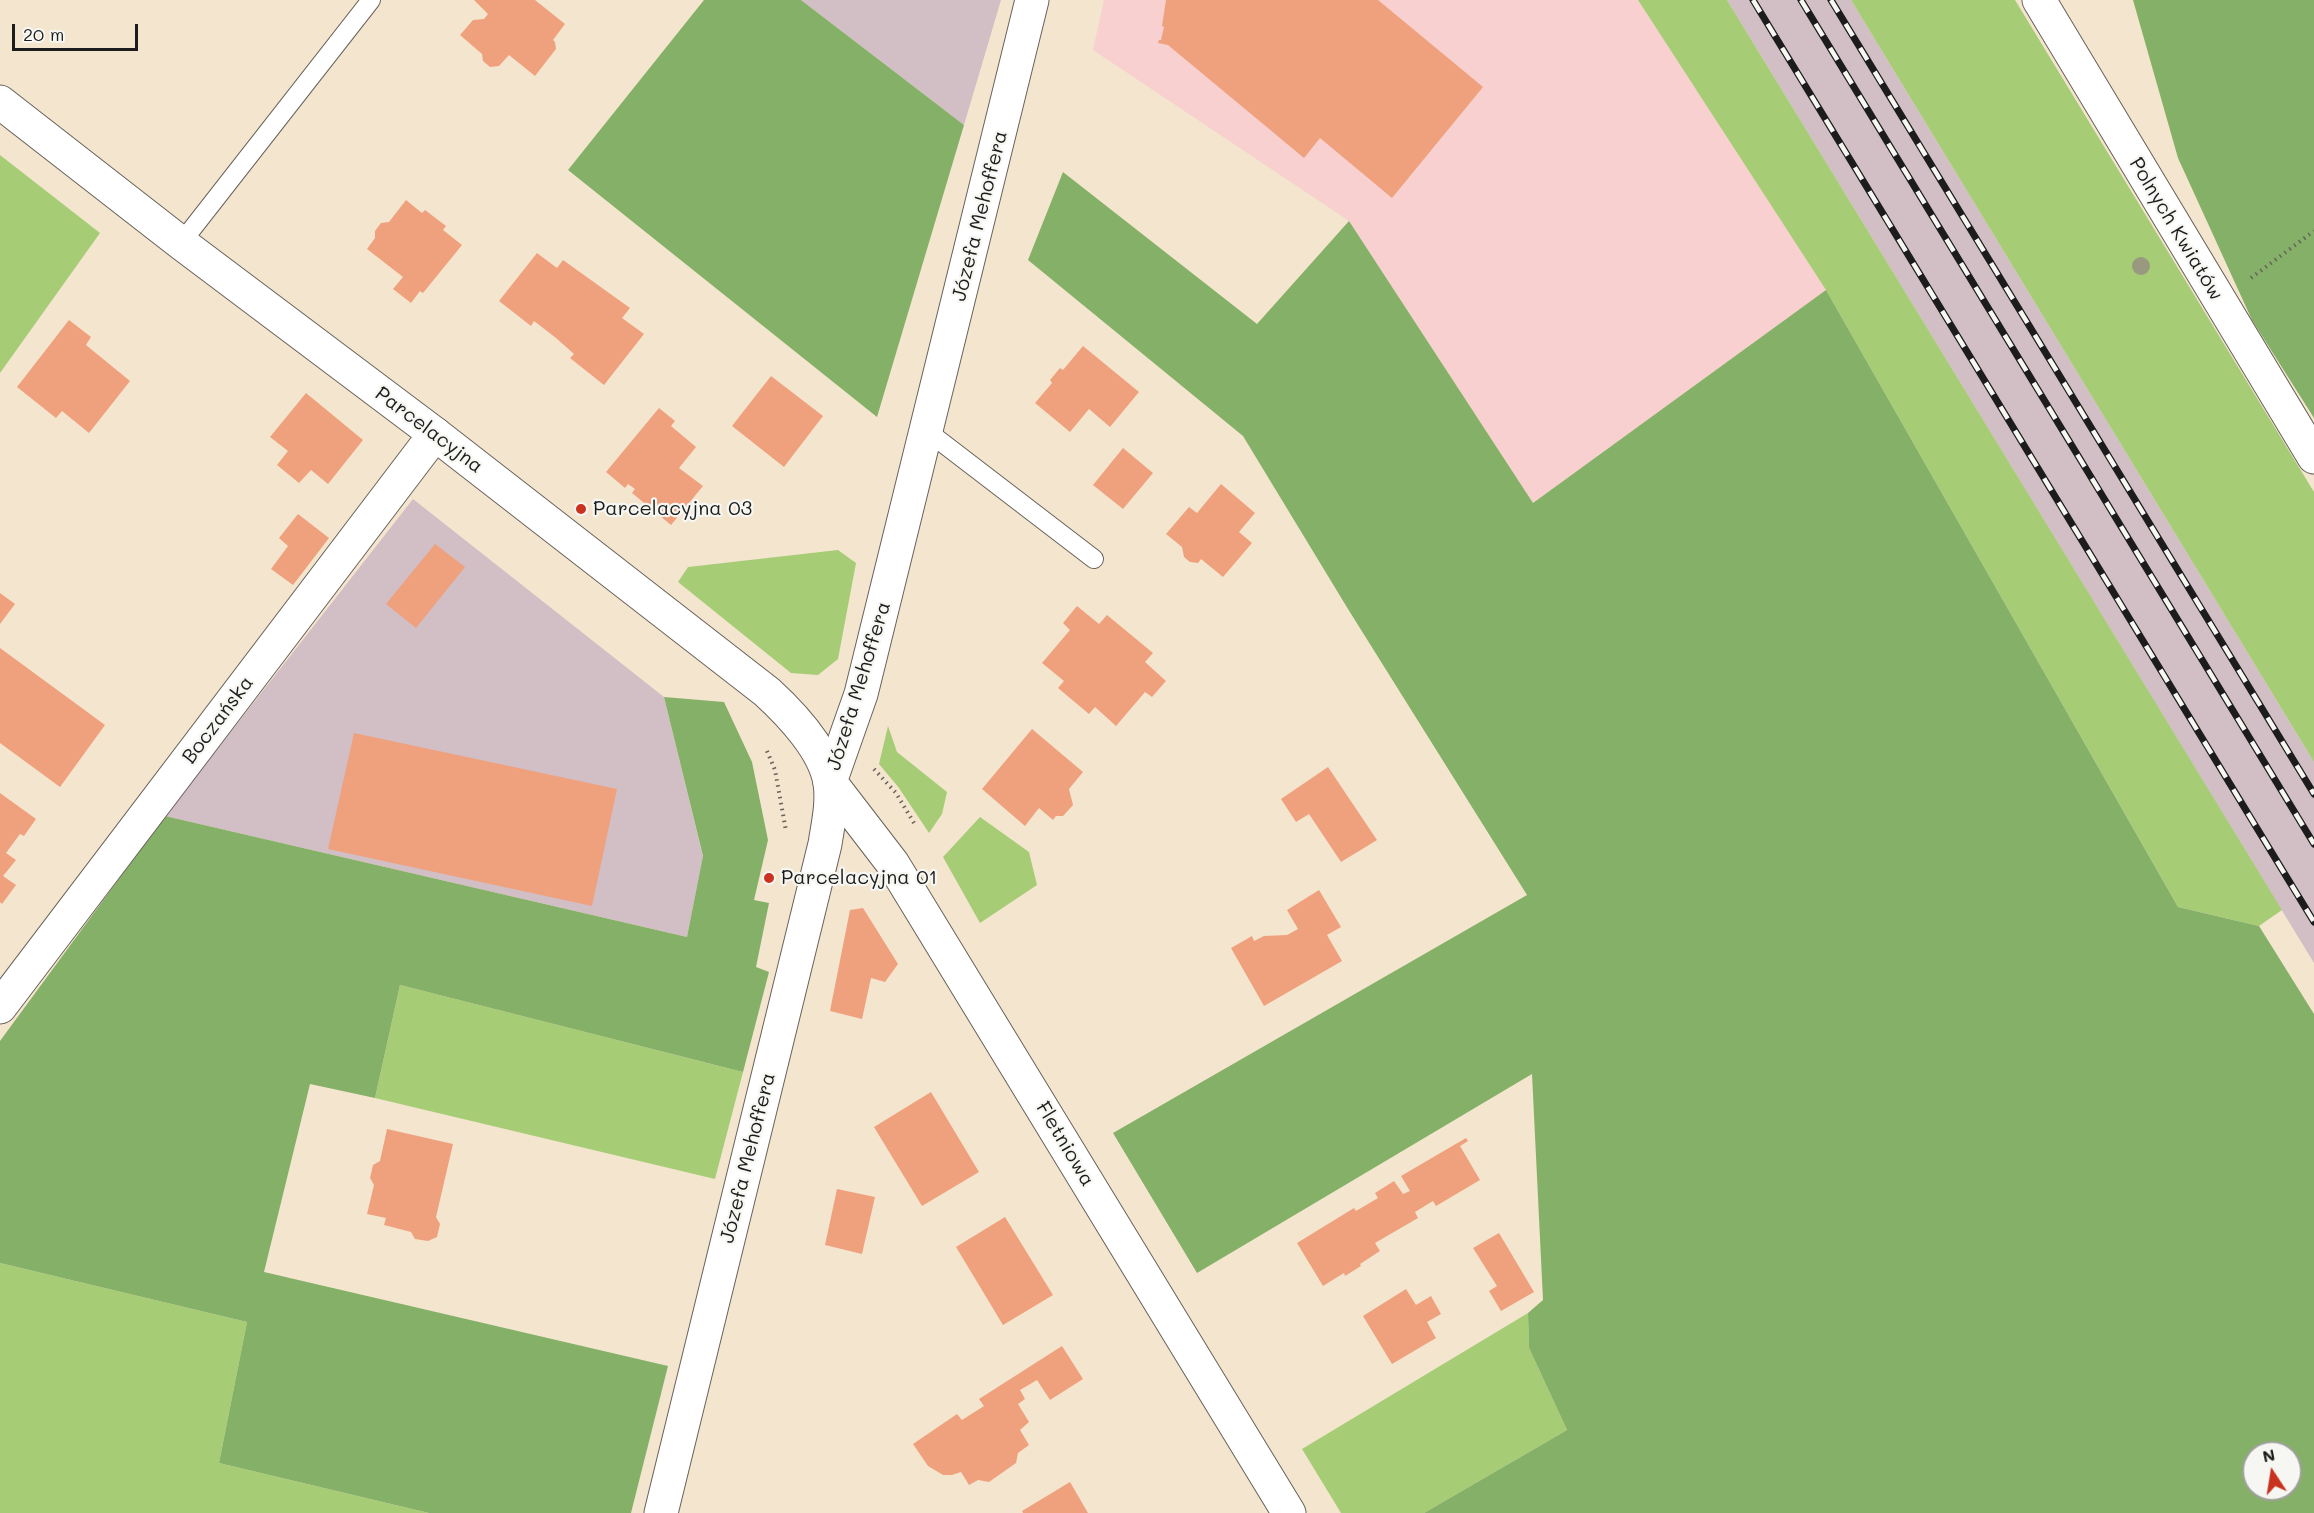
<!DOCTYPE html>
<html>
<head>
<meta charset="utf-8">
<style>
  body { margin:0 }
  #map { position:relative; width:2314px; height:1513px; overflow:hidden; background:#f4e5cf; font-family:Mali,sans-serif }
  canvas { display:block }
  .north { position:absolute; left:2242px; top:1441px; width:60px; height:60px; box-sizing:border-box; background:#f6f6f2; border:2px solid #9f9f9c; border-radius:50%; rotate:348deg; font-size:16px; font-weight:700; line-height:24px; text-align:center; color:#1c1c1c }
  .north::after { content:''; display:block; margin:auto; width:21px; height:27px; background:#c8321e; clip-path:polygon(50% 0,100% 100%,50% 72%,0 100%) }
  .scale { position:absolute; left:12px; top:24px; width:126px; height:27px; box-sizing:border-box; border:3px solid #1c1c1c; border-top:0; padding-left:8px; font-size:18px; line-height:21px; white-space:nowrap; color:#1c1c1c; -webkit-text-stroke:4px #f6f6f2; paint-order:stroke }
</style>
</head>
<body>
<div id="map">
<canvas width="2314" height="1513"></canvas>
<div class="north">N</div>
<div class="scale">20 m</div>
</div>
<script>
const ctx = document.querySelector('canvas').getContext('2d');
ctx.lineJoin = 'round';
function fill(path, color) {
  ctx.fillStyle = color;
  ctx.fill(path, 'evenodd');
}
function stroke(path, color, width, dash) {
  ctx.strokeStyle = color;
  ctx.lineWidth = width;
  ctx.lineCap = dash ? 'butt' : 'round';
  ctx.setLineDash(dash || []);
  ctx.stroke(path);
}
function label(font, color, halo, rows, align = 'center') {
  ctx.font = font + ' Mali,sans-serif';
  ctx.lineWidth = 4.5;
  ctx.setLineDash([]);
  ctx.textBaseline = 'middle';
  ctx.strokeStyle = halo;
  ctx.fillStyle = color;
  for (const [text, x, y, turn = 0] of rows) {
    ctx.save();
    ctx.translate(x, y);
    ctx.rotate((+turn || 0) * Math.PI / 180);
    ctx.textAlign = isNaN(turn) ? turn : align;
    if (halo) ctx.strokeText(text, 0, 0);
    ctx.fillText(text, 0, 0);
    ctx.restore();
  }
}
fill(new Path2D(`
  M1104 0H1638L1826 290 1533 503 1349 221 1093 50Z`), '#f7d0cf');
fill(new Path2D(`
  M801 0H1001L964 125Z
  M1727 0H1851L2314 762V963Z
  M413 499 664 697 703 857 687 937 165 816Z`), '#d2bec5');
fill(new Path2D(`
  M1638 0H1727L2282 910 2259 926 2178 907 1826 290Z
  M1851 0H2015L2314 492V762Z
  M0 155 100 233 0 373Z
  M838 550 856 563 838 659 818 675 791 673 678 582 688 567Z
  M888 726 897 752 947 792 942 814 929 833 899 788 879 764Z
  M980 817 1029 852 1037 885 980 923 943 857Z
  M400 985 743 1072 715 1179 375 1098Z
  M0 1263 247 1322 219 1463 429 1513H0Z
  M1528 1313 1529 1348 1567 1430 1424 1513H1341L1302 1449Z`), '#a7cc76');
fill(new Path2D(`
  M704 0H801L964 125 877 417 568 170Z
  M2133 0H2314V418L2252 320 2178 158Z
  M1063 172 1257 324 1349 221 1533 503 1826 290 2178 907 2259 926 2314 1014V1513H1424L1567 1430 1529 1348 1528 1313 1543 1300 1532 1074 1197 1273 1113 1133 1527 895 1348 609 1243 436 1028 260ZM2254 1453H2290V1489H2254Z
  M664 697 724 702 752 762 768 840 754 900 769 903 756 967 769 972 743 1072 400 985 375 1098 310 1084 264 1272 668 1366 631 1513H429L219 1463 247 1322 0 1263V1041L165 816 687 937 703 856Z`), '#85b067');
fill(new Path2D(`
  M474 0H535L565 24 553 40 555 42 556 49 535 76 509 55 499 66 490 67 483 61 482 54 460 35 473 20 484 19 488 14Z
  M1166 0H1378L1483 87 1392 198 1320 138 1304 158 1168 45 1158 43 1159 40H1161L1164 27 1162 26Z
  M406 200 422 213 425 210 446 226 443 230 462 245 423 293 420 291 411 303 393 289 403 277 367 249 375 238V231L381 223 389 222Z
  M537 253 557 268 563 260 630 308 622 318 644 334 604 385 570 358 574 354 556 338 534 321 531 326 499 301Z
  M69 320 91 337 86 345 130 381 89 433 62 411 56 418 17 387Z
  M1083 346 1139 392 1110 427 1089 409 1070 432 1035 403 1052 383 1050 380 1060 368 1063 370Z
  M771 376 823 416 784 467 732 426Z
  M306 393 363 440 328 484 311 470 299 483 277 465 288 451 270 437Z
  M659 408 675 421 671 426 696 447 679 468 703 486 671 525 632 493 635 489 628 484 625 488 606 472Z
  M1123 448 1153 473 1123 509 1093 485Z
  M1221 484 1255 513 1239 532 1252 543 1223 577 1201 559 1198 563 1190 562 1184 557 1182 547 1166 534 1189 507 1197 513Z
  M298 514 329 538 293 585 271 569 288 546 279 538Z
  M435 544 465 567 416 628 386 604Z
  M0 593 15 604 0 624Z
  M1077 606 1099 624 1107 615 1153 653 1145 662 1166 681 1152 697 1145 692 1116 726 1095 707 1089 714 1058 688 1064 681 1042 663 1070 630 1063 623Z
  M0 648 105 725 60 787 0 743Z
  M1032 729 1083 772 1069 789 1073 805 1063 816H1056L1053 820 1039 808 1025 826 982 789Z
  M354 733 617 789 592 906 328 849Z
  M1328 767 1377 840 1341 862 1309 814 1296 822 1281 799Z
  M0 793 36 819 24 836 20 834 6 853 16 860 3 876 16 885 2 904 0 902Z
  M1319 890 1341 927 1327 935 1342 961 1264 1006 1231 948 1252 936 1254 941 1264 936 1287 935 1298 929 1287 910Z
  M863 908 898 964 885 982 871 978 862 1019 830 1011 850 910Z
  M931 1092 979 1172 922 1206 874 1127Z
  M387 1129 453 1144 436 1217 440 1224 437 1237 428 1241 415 1239 411 1232 384 1225 386 1218 367 1214 374 1185 370 1178 373 1165 380 1161Z
  M1466 1138 1468 1141 1460 1146 1480 1180 1436 1206 1433 1201 1415 1212 1418 1218 1375 1243 1380 1251 1360 1264 1361 1266 1345 1276 1344 1273 1323 1286 1297 1243 1354 1208 1356 1211 1378 1198 1375 1193 1394 1181 1403 1194 1410 1191 1401 1176Z
  M837 1189 875 1197 862 1254 825 1245Z
  M1005 1217 1053 1295 1003 1325 956 1247Z
  M1499 1233 1534 1292 1501 1311 1489 1291 1497 1286 1473 1248Z
  M1406 1289 1416 1305 1431 1296 1441 1314 1427 1322 1436 1338 1392 1364 1363 1316Z
  M1062 1346 1083 1379 1050 1400 1037 1380 1020 1390 1025 1399 1018 1404 1029 1422 1020 1430 1029 1445 1018 1453 1016 1463 989 1482 978 1480 969 1485 961 1472 952 1475H943L928 1466 913 1444 957 1414 962 1420 984 1406 979 1399Z
  M1070 1482 1088 1513H1023L1022 1511Z`), '#efa17e');
const service = new Path2D(`
  M181 243 371 0
  M927 431 1094 559`);
const minor = new Path2D(`
  M1032 0 861 694 830 782 893 864 1289 1513
  M0 1007 435 434`);
const tertiary = new Path2D(`
  M2039 0 2314 457
  M0 102 181 243 435 434 767 692C791 714 825 750 830 783 833 804 828 824 825 844L661 1513`);
stroke(service, '#68625b', 20);
stroke(minor, '#68625b', 35);
stroke(tertiary, '#68625b', 35);
stroke(new Path2D(`
  M2251 278 2314 231
  M767 751 775 770 786 831
  M874 769 896 793 914 823`), '#68625b', 4, [1.5, 4.5]);
stroke(service, '#fff', 18);
stroke(minor, '#fff', 33);
stroke(tertiary, '#fff', 33);
const rail = new Path2D(`
  M1753 0 2314 922
  M1801 0 2314 844
  M1831 0 2314 794`);
stroke(rail, '#1c1c1c', 7);
stroke(rail, '#f6f6f2', 4.5, [14]);
ctx.fillStyle = '#98997e';
for (const [x, y] of [
  [2141,266]
]) {
  ctx.beginPath();
  ctx.arc(x, y, 9, 0, 2 * Math.PI);
  ctx.fill();
}
for (const [x, y, r, color] of [
  [581,509,6,"#c8321e"],
  [769,878,6,"#c8321e"]
]) {
  const dot = new Path2D();
  dot.arc(x, y, r, 0, 2 * Math.PI);
  ctx.fillStyle = color;
  ctx.fill(dot);
  stroke(dot, '#f6f6f2', 2);
}
label('20px', '#1c1c1c', '#f6f6f2', [
  ["Józefa Mehoffera",980,216,-76],
  ["Polnych Kwiatów",2176,229,59],
  ["Parcelacyjna",429,430,37],
  ["Józefa Mehoffera",859,686,-73],
  ["Boczańska",218,720,-53],
  ["Fletniowa",1065,1144,59],
  ["Józefa Mehoffera",748,1158,-76]
]);
label('20px', '#1c1c1c', '#f6f6f2', [
  ["Parcelacyjna 03",593,509],
  ["Parcelacyjna 01",781,878]
], 'left');
</script>
</body>
</html>
